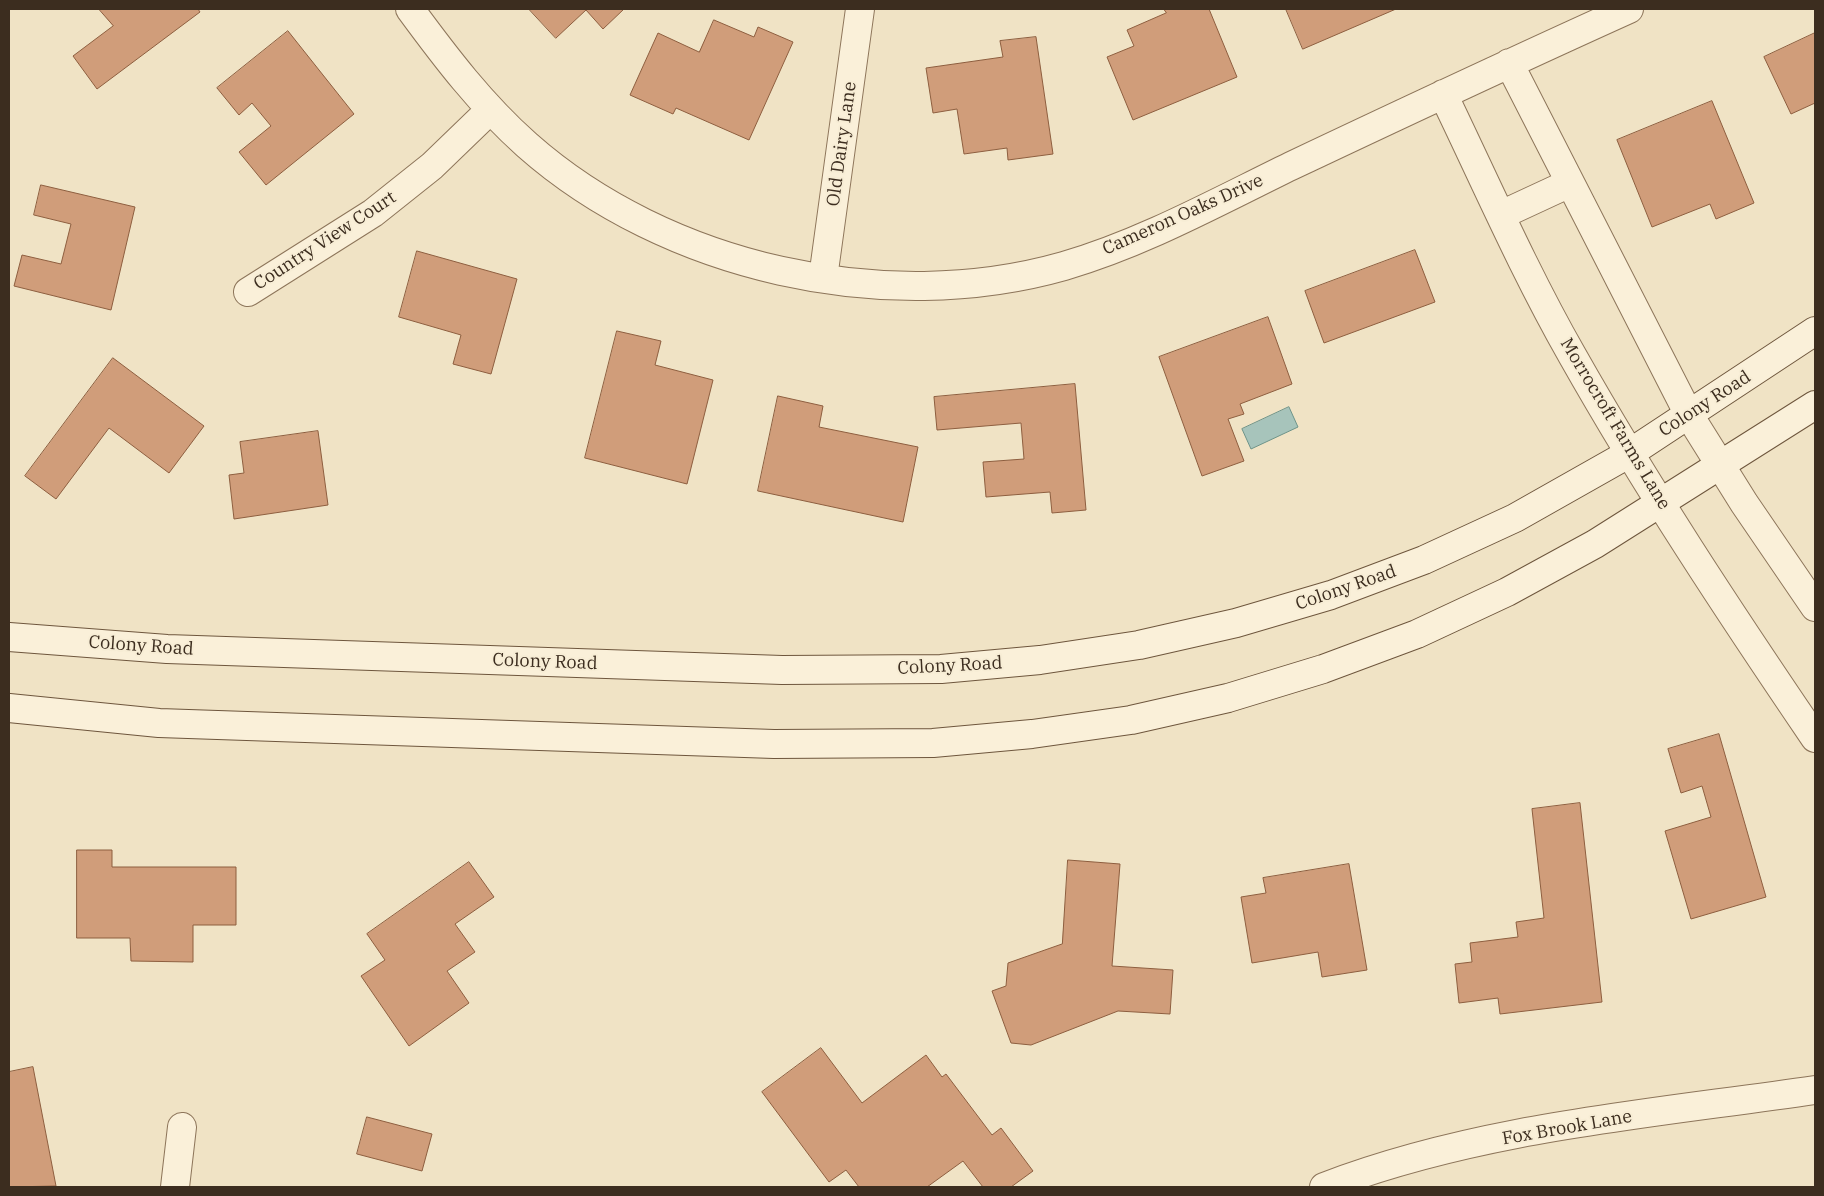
<!DOCTYPE html>
<html>
<head>
<meta charset="utf-8">
<style>
  body { margin:0 }
  #map { position:relative; width:1824px; height:1196px; overflow:hidden; background:#f0e3c5; font-family:"IBM Plex Serif",serif }
  canvas { display:block }
  .frame { position:absolute; inset:0; border:10px solid #3c2d1f; pointer-events:none }
</style>
</head>
<body>
<div id="map">
<canvas width="1824" height="1196"></canvas>
<div class="frame"></div>
</div>
<script>
const ctx = document.querySelector('canvas').getContext('2d');
ctx.lineJoin = 'round';
function fill(path, color) {
  ctx.fillStyle = color;
  ctx.fill(path, 'evenodd');
}
function stroke(path, color, width, dash) {
  ctx.strokeStyle = color;
  ctx.lineWidth = width;
  ctx.lineCap = dash ? 'butt' : 'round';
  ctx.setLineDash(dash || []);
  ctx.stroke(path);
}
function label(font, color, halo, rows, align = 'center') {
  ctx.font = font + ' "IBM Plex Serif",serif';
  ctx.lineWidth = 4;
  ctx.setLineDash([]);
  ctx.textBaseline = 'middle';
  ctx.strokeStyle = halo;
  ctx.fillStyle = color;
  for (const [text, x, y, turn = 0] of rows) {
    ctx.save();
    ctx.translate(x, y);
    ctx.rotate((+turn || 0) * Math.PI / 180);
    ctx.textAlign = isNaN(turn) ? turn : align;
    if (halo) ctx.strokeText(text, 0, 0);
    ctx.fillText(text, 0, 0);
    ctx.restore();
  }
}
const water = new Path2D(`
  M1289 407 1298 427 1251 449 1242 429Z`);
fill(water, '#a7c4bb');
stroke(water, '#6d9389', 1);
const building = new Path2D(`
  M99 9H198L200 12 97 89 73 56 113 26Z
  M529 9H624L603 29 586 10 556 38Z
  M1164 9H1209L1237 77 1133 120 1107 57 1134 46 1127 30 1166 13Z
  M1286 9H1396L1303 49Z
  M714 20 754 37 758 27 793 42 749 140 676 108 673 114 630 95 658 33 699 52Z
  M288 31 354 114 266 185 239 152 271 126 252 103 239 115 217 88Z
  M1815 33V103L1791 114 1764 57Z
  M1036 37 1053 154 1008 160 1007 148 964 154 957 109 933 113 926 68 1003 57 1000 41Z
  M1712 101 1754 203 1716 219 1710 204 1652 227 1617 140Z
  M41 185 135 207 111 310 14 286 22 255 61 264 71 224 34 215Z
  M1415 250 1435 302 1324 343 1305 291Z
  M417 251 517 279 491 374 453 364 461 335 399 317Z
  M1268 317 1292 384 1240 404 1244 414 1228 419 1244 461 1202 476 1159 357Z
  M617 331 661 341 655 365 713 380 687 484 585 458Z
  M113 358 204 426 169 473 109 428 56 499 25 476Z
  M1075 384 1086 510 1052 513 1050 492 986 497 983 462 1024 459 1021 423 937 430 934 397Z
  M778 396 823 406 819 427 918 447 903 522 758 491Z
  M318 431 328 505 234 519 229 475 244 473 240 442Z
  M1719 734 1766 897 1691 919 1665 831 1711 817 1702 786 1681 793 1668 749Z
  M1580 803 1602 1002 1500 1014 1498 998 1459 1003 1455 964 1472 962 1470 943 1518 937 1516 922 1544 918 1532 809Z
  M77 850H112V867H236V925H193V962L131 961 130 938H77Z
  M1068 860 1120 864 1112 966 1173 970 1170 1014 1118 1011 1031 1045 1011 1043 992 991 1006 986 1008 963 1062 944Z
  M469 862 494 897 455 924 475 952 447 971 469 1003 409 1046 361 976 385 960 367 934Z
  M1349 864 1367 970 1322 977 1318 952 1252 963 1241 897 1266 893 1263 878Z
  M821 1048 862 1103 926 1055 942 1077 946 1074 992 1135 1001 1128 1033 1171 1011 1187H983L963 1161 927 1187H859L846 1170 829 1182 762 1092Z
  M33 1067 56 1186 9 1187V1072Z
  M367 1117 432 1134 422 1171 357 1154Z`);
fill(building, '#d09d7a');
stroke(building, '#8d5e3f', 1);
const street = new Path2D(`
  M410 9C446 58 481 104 527 145 666 268 885 317 1064 266 1143 243 1217 202 1291 166 1403 113 1516 60 1629 9
  M1509 63 1689 415 1744 503 1815 607
  M1443 94C1485 181 1524 271 1572 355 1646 486 1730 613 1815 738
  M1501 215 1570 183
  M823 278 860 9
  M248 292 373 213 432 166 490 110
  M175 1187 182 1127
  M1324 1187C1480 1127 1652 1114 1815 1090`);
const secondary = new Path2D(`
  M9 637 167 649 782 670 941 669 1040 660 1139 645 1236 623 1331 595 1424 560 1515 518 1630 453 1815 331
  M9 708 159 723 774 744 933 743 1032 734 1131 720 1228 698 1323 669 1417 634 1507 592 1595 544 1815 405`);
stroke(street, '#8d755a', 30);
stroke(secondary, '#6e563d', 30);
stroke(street, '#faf0d9', 28);
stroke(secondary, '#faf0d9', 28);
label('18px', '#3c2d1f', '#f7edd5', [
  ["Old Dairy Lane",842,144,-82],
  ["Cameron Oaks Drive",1183,215,-24],
  ["Country View Court",325,241,-33],
  ["Colony Road",1705,404,-33],
  ["Morrocroft Farms Lane",1615,424,59],
  ["Colony Road",1346,588,-19],
  ["Colony Road",141,646,4],
  ["Colony Road",545,662,2],
  ["Colony Road",950,666,-3],
  ["Fox Brook Lane",1567,1128,-10]
]);
</script>
</body>
</html>
